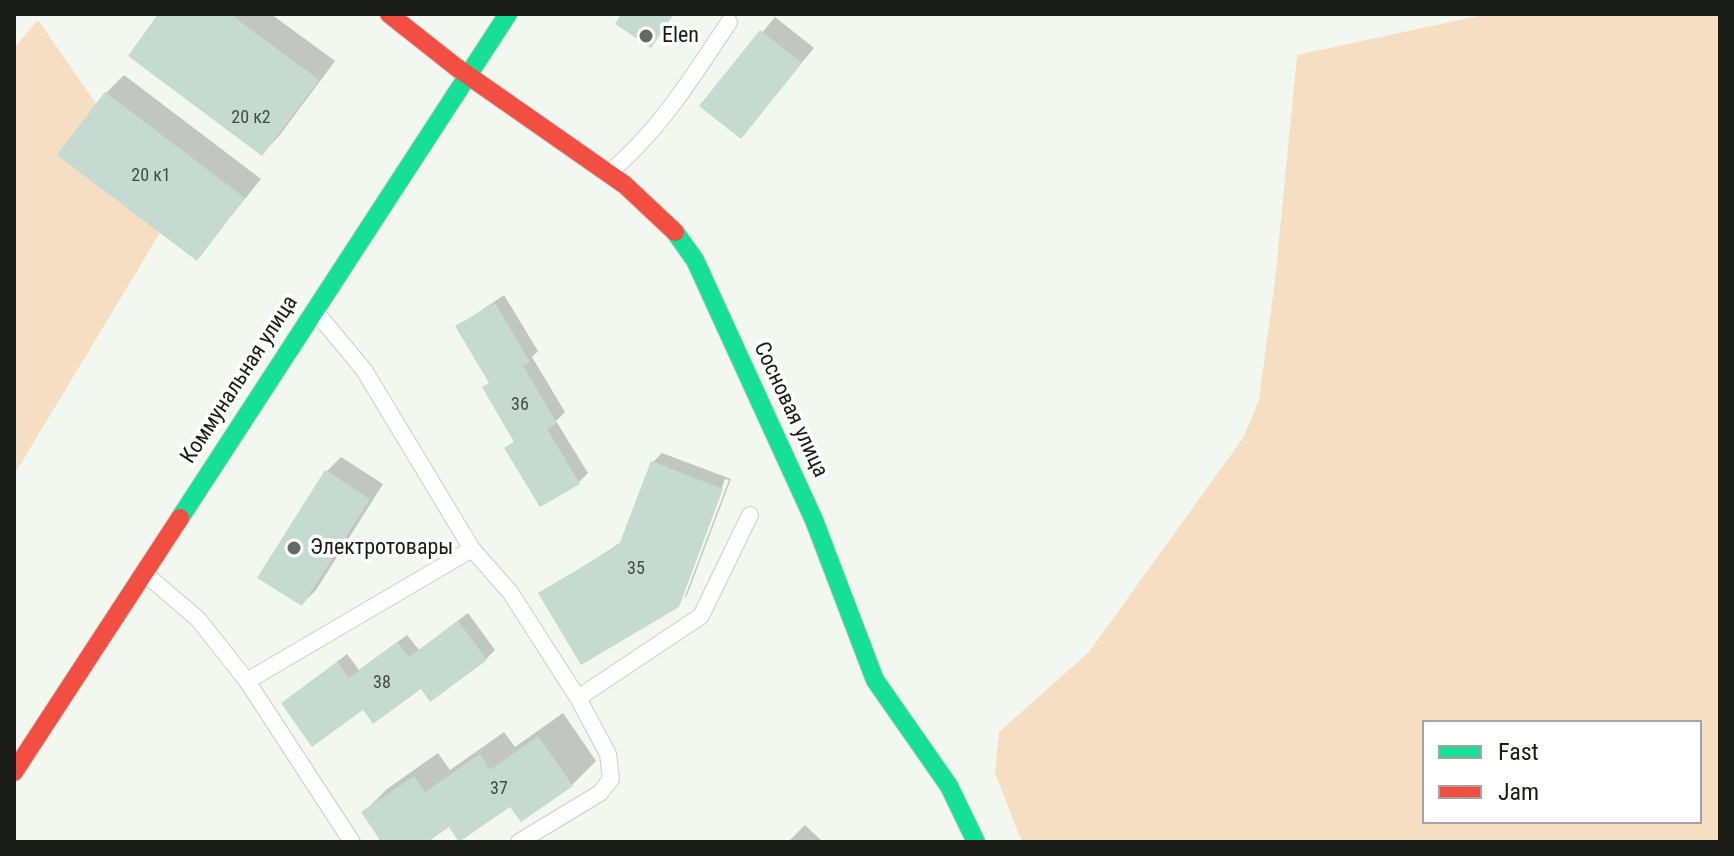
<!DOCTYPE html>
<html>
<head>
<meta charset="utf-8">
<style>
  body { margin:0 }
  #map { position:relative; width:1734px; height:856px; overflow:hidden; background:#f2f8f0; font-family:"Roboto Condensed",sans-serif }
  canvas { display:block }
  .frame { position:absolute; inset:0; border:16px solid #191c17; pointer-events:none }
  .legend { position:absolute; left:1422px; top:720px; width:280px; height:104px; box-sizing:border-box; background:#fff; border:2px solid #a3a4a2; margin:0; padding:10px 14px; list-style:none; font-size:24px; color:#191c17 }
  .legend li { display:flex; align-items:center; gap:16px; height:40px }
  .legend b { width:40px; border:2px solid #a3a4a2 }
</style>
</head>
<body>
<div id="map">
<canvas width="1734" height="856"></canvas>
<div class="frame"></div>
<ul class="legend">
<li><b style="height:10px;background:#16e098"></b>Fast</li>
<li><b style="height:10px;background:#f24e42"></b>Jam</li>
</ul>
</div>
<script>
const ctx = document.querySelector('canvas').getContext('2d');
ctx.lineJoin = 'round';
function fill(path, color) {
  ctx.fillStyle = color;
  ctx.fill(path, 'evenodd');
}
function stroke(path, color, width, dash) {
  ctx.strokeStyle = color;
  ctx.lineWidth = width;
  ctx.lineCap = dash ? 'butt' : 'round';
  ctx.setLineDash(dash || []);
  ctx.stroke(path);
}
function label(font, color, halo, rows, align = 'center') {
  ctx.font = font + ' "Roboto Condensed",sans-serif';
  ctx.lineWidth = 7;
  ctx.setLineDash([]);
  ctx.textBaseline = 'middle';
  ctx.strokeStyle = halo;
  ctx.fillStyle = color;
  for (const [text, x, y, turn = 0] of rows) {
    ctx.save();
    ctx.translate(x, y);
    ctx.rotate((+turn || 0) * Math.PI / 180);
    ctx.textAlign = isNaN(turn) ? turn : align;
    if (halo) ctx.strokeText(text, 0, 0);
    ctx.fillText(text, 0, 0);
    ctx.restore();
  }
}
fill(new Path2D(`
  M1487 14H1720V842H1022L995 773 999 732 1089 652 1243 438 1259 400 1276 272 1297 55ZM1424 722H1700V822H1424Z
  M38 20 172 213 14 475V48Z`), '#f5dec2');
fill(new Path2D(`
  M161 14H271L335 61 279 136 262 154Z
  M775 17 814 48 741 136 702 106Z
  M124 75 261 179 197 258 106 93Z
  M504 295 538 351 532 357 565 412 556 421 588 473 579 482 507 448 515 440 490 382 457 327Z
  M662 453 731 479 687 595 684 599 729 480 725 479 678 603 541 594 623 541 653 462Z
  M341 457 383 484 316 590 302 604 260 577 327 471Z
  M468 613 495 650 486 659 363 707 283 703 347 654 359 670 407 635 419 650Z
  M563 713 596 761 572 785 449 825 424 842H384L363 813 387 789 438 753 450 770 504 732 515 747Z
  M805 825 823 842H788Z`), '#0003');
fill(new Path2D(`
  M158 14H230L319 80 262 156 128 56Z
  M621 14H674L651 48 615 24Z
  M760 30 802 63 741 139 699 106Z
  M105 92 245 198 197 261 57 155Z
  M495 303 530 362 523 366 557 423 547 429 580 484 540 507 504 448 514 442 482 387 489 383 455 326Z
  M651 461 723 489 679 607 581 665 538 593 619 545Z
  M325 470 370 499 302 606 257 578Z
  M458 621 487 660 430 702 421 689 373 724 363 710 312 747 281 703 337 662 349 678 397 642 409 657Z
  M538 736 573 786 521 822 510 807 459 842 449 827 428 842H381L361 812 414 776 425 792 480 754 490 770Z`), '#c5dad0');
const lane = new Path2D(`
  M610 172C659 131 694 75 729 22
  M315 311 364 370 472 549 510 592 578 698 701 616 750 515
  M144 573 198 619 247 681 352 842
  M247 681 472 549
  M519 842 600 793 611 779 608 754 578 698`);
const fast = new Path2D(`
  M675 232 695 260 814 520 875 680 949 786 976 842
  M180 518 508 14`);
const jam = new Path2D(`
  M389 14 456 67 625 185 675 232
  M14 772 180 518`);
stroke(lane, '#cacec8', 18);
stroke(fast, '#cacec8', 20);
stroke(jam, '#cacec8', 20);
stroke(lane, '#fdfefd', 16);
stroke(fast, '#16e098', 18);
stroke(jam, '#f24e42', 18);
for (const [x, y, r, color] of [
  [646,36,8,"#656963"],
  [294,548,8,"#656963"]
]) {
  const dot = new Path2D();
  dot.arc(x, y, r, 0, 2 * Math.PI);
  ctx.fillStyle = color;
  ctx.fill(dot);
  stroke(dot, '#fff', 3);
}
label('18px', '#444c45', null, [
  ["20 к2",251,118],
  ["20 к1",151,176],
  ["36",520,405],
  ["35",636,569],
  ["38",382,683],
  ["37",499,789]
]);
label('22px', '#191c17', '#fff', [
  ["Elen",662,36],
  ["Электротовары",310,548]
], 'left');
label('22px', '#191c17', '#fff', [
  ["Коммунальная улица",240,380,-57],
  ["Сосновая улица",790,410,65]
]);
</script>
</body>
</html>
